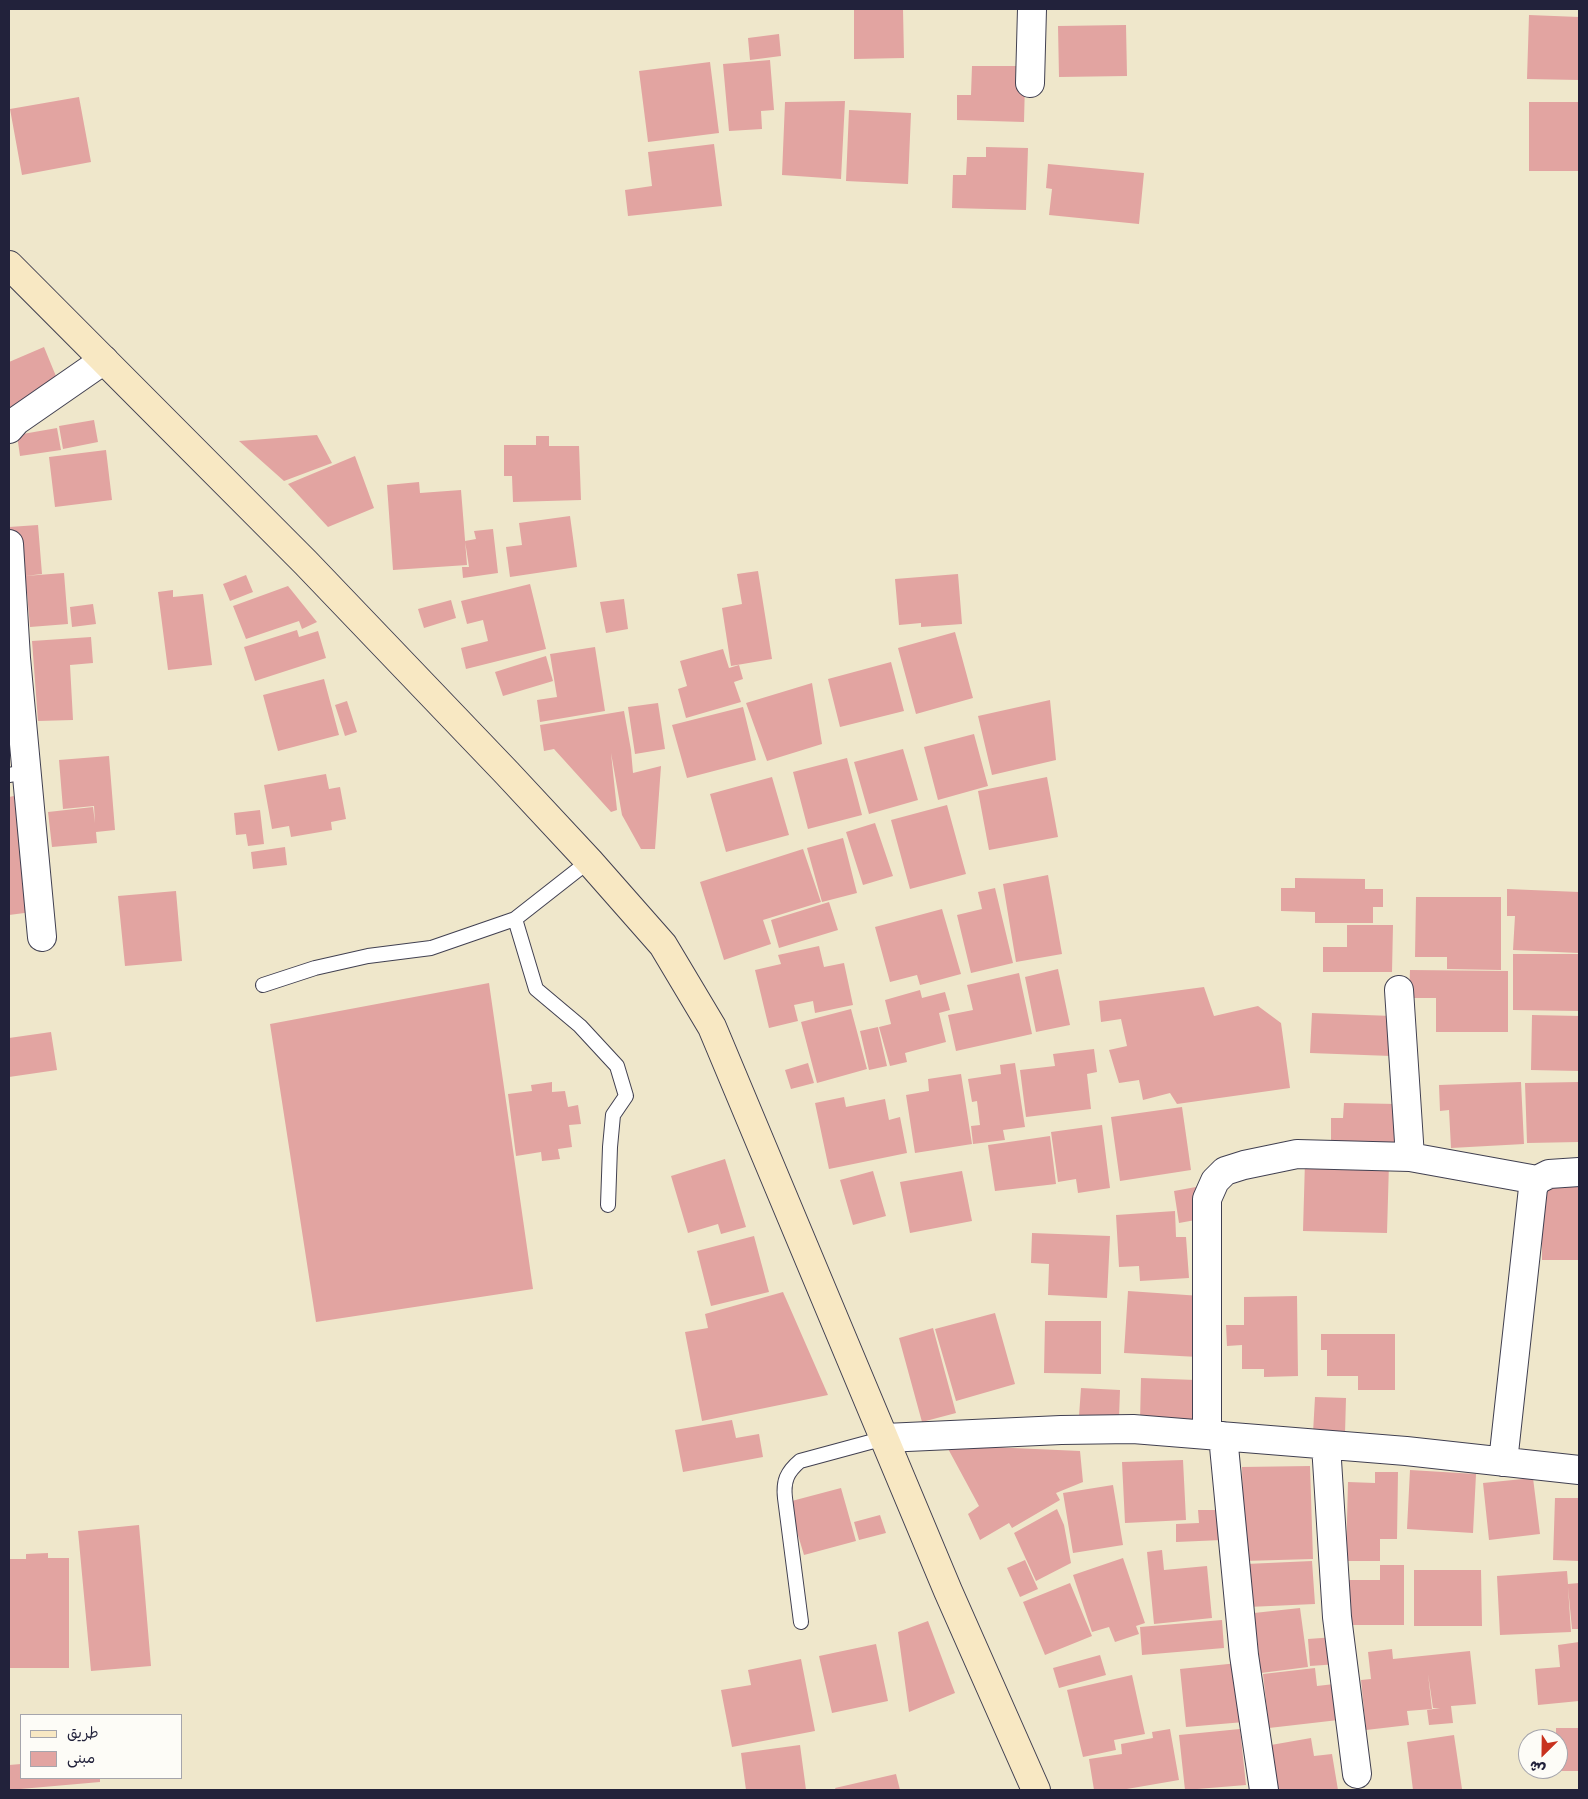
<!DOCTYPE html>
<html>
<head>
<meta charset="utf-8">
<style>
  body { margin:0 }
  #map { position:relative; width:1588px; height:1799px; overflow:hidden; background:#efe7cb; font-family:Itim,"Playpen Sans Arabic",sans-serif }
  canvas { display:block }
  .frame { position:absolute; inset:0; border:10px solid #22223b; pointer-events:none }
  .legend { position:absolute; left:20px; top:1714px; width:162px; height:65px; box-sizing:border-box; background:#fdfcf7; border:1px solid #a5a5ac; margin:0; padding:6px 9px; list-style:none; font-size:15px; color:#22223b }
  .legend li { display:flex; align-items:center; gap:10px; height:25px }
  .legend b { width:25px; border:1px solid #a5a5ac }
  .north { position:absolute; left:1518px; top:1729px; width:50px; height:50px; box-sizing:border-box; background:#fdfcf7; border:1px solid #a5a5ac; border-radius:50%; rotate:203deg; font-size:14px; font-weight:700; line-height:20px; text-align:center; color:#22223b }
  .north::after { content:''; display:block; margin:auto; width:18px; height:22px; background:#c8321e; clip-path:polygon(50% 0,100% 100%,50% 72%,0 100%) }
</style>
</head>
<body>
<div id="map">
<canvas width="1588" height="1799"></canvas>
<div class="frame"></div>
<ul class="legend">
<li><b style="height:6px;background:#f8e8c3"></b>طريق</li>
<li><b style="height:14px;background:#e2a4a1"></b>مبنى</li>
</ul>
<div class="north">ش</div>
</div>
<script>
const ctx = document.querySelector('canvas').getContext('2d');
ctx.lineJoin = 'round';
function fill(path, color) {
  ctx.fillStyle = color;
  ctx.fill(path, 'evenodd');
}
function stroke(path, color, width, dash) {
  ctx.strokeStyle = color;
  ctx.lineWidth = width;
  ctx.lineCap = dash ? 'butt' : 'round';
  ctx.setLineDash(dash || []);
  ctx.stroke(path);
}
fill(new Path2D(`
  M854 9H903L904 58 854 59Z
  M1529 15 1579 17V80L1527 79Z
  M1126 25 1127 76 1059 77 1058 26Z
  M779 34 781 56 750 60 748 38Z
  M770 60 774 110 761 111 762 129 729 131 723 64Z
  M710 62 719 133 648 142 639 71Z
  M972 66H1016L1015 82H1025L1024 122 957 120V95H971Z
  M79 97 91 162 22 175 10 109Z
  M845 101 841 179 782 175 785 102Z
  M1529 102H1579V171H1529Z
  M849 110 911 113 908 184 846 181Z
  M714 144 722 206 628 216 625 190 652 186 648 152Z
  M986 147 1028 148 1026 210 952 208 953 175H966L967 157H986Z
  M1048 164 1144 173 1139 224 1049 215 1052 189 1046 188Z
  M44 347 60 386 9 408V362Z
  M94 420 98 442 63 449 59 426Z
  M57 428 61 450 20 456 17 435Z
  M317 435 332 463 284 481 239 441Z
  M536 436H549V446H579L581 500 513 502 512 476H504V445H536Z
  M106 450 112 500 55 507 49 457Z
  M355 456 374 508 328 527 288 484Z
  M419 482 420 493 461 490 467 565 393 570 387 485Z
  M570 516 577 567 510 577 506 547 522 545 519 523Z
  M38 525 42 574 25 576 64 573 68 624 30 627 26 581 27 596 15 597 9 527Z
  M493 529 498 573 463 578 462 567H469L465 541 476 539 474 531Z
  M758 571 772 659 731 666 722 608 742 604 737 574Z
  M958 574 962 624 921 627V623L899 625 895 579Z
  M246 575 253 592 230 601 223 584Z
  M530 584 546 649 466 669 461 648 488 641 483 620 467 624 461 601Z
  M288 586 317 622 302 629 299 621 246 639 233 606Z
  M173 590V597L203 594 212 665 168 670 158 592Z
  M624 599 628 629 606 633 600 602Z
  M451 600 456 618 424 628 418 609Z
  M93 604 96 624 72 627 70 607Z
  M297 630 299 637 318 631 326 658 255 681 244 647Z
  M955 632 973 698 916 714 898 648Z
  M91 637 93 663 70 665 73 720 38 721 32 641Z
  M595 647 605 711 540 722 537 700 557 697 550 654Z
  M723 649 729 668 739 665 743 679 734 682 741 702 686 718 678 689 687 686 680 661Z
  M546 656 553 681 503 696 495 672Z
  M891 662 904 711 840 727 828 679Z
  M324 679 339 735 278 751 263 695Z
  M812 683 822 744 767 761 746 703Z
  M1050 700 1056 760 992 775 978 716Z
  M347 701 357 732 345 736 335 705Z
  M658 703 665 749 635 754 628 707Z
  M743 707 756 760 687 778 672 725Z
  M624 711 631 750 622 751 631 750 633 773 661 766 655 849H641L622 815 611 753 617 810 611 812 554 749 544 751 540 725Z
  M974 734 988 786 938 800 924 747Z
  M903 749 918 800 869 814 854 762Z
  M109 756 115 830 96 832 97 843 52 847 48 812 93 807 95 823 94 806 63 809 59 760Z
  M847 758 862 815 808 829 793 772Z
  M326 774 329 789 340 787 346 819 331 822 332 830 291 837 289 826 272 829 264 785Z
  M772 777 789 835 726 852 710 794Z
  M1047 777 1058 837 989 850 978 791Z
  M14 796 32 912 9 915V797Z
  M947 805 966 874 910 889 891 820Z
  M260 810 264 844 248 846 246 834 236 835 234 813Z
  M875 823 893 876 863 885 846 832Z
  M843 838 857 893 822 902 807 848Z
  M285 847 287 865 253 869 251 852Z
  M803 849 821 902 763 920 771 944 724 960 700 882Z
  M1048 875 1062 954 1016 962 1003 884Z
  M1295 878 1365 879V889H1383V907H1373V923H1315V912L1281 911V888H1295Z
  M995 888 1013 963 971 973 957 915 982 909 978 892Z
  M1507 889 1579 892V953L1513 950 1515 916H1507Z
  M176 891 182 961 125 966 118 896Z
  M1416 897H1501V970L1447 969V957H1415Z
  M829 902 838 930 779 948 771 920Z
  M942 909 961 974 920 985 917 975 890 982 875 927Z
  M1347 925H1393L1392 972H1323V947H1347Z
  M819 946 824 967 844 963 853 1005 815 1013 813 1001 794 1005 798 1021 769 1028 755 970 781 964 778 955Z
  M1513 954H1579V1011L1513 1010Z
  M1058 969 1070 1025 1036 1032 1025 977Z
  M1410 970 1508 971V1032H1436V998H1409Z
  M1019 973 1032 1034 956 1051 948 1015 973 1010 967 985Z
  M489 983 533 1289 316 1322 270 1024Z
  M1204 987 1214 1016 1258 1006 1281 1023 1290 1088 1177 1104 1170 1093 1143 1100 1139 1080 1119 1083 1109 1050 1127 1046 1121 1019 1101 1022 1099 1001Z
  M920 990 922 998 945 992 950 1010 939 1013 946 1042 905 1053 907 1062 890 1066 879 1027 891 1024 885 1000Z
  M851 1009 867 1069 817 1083 801 1022Z
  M1312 1013 1392 1016 1391 1056 1310 1053Z
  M1532 1015 1579 1016V1071L1531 1070Z
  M878 1027 887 1066 869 1070 860 1031Z
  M51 1032 57 1070 9 1077V1038Z
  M1094 1049 1097 1072 1087 1074 1091 1109 1026 1117 1020 1070 1055 1066 1053 1054Z
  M808 1063 814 1083 791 1089 785 1070Z
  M1015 1063 1025 1127 1003 1130 1005 1140 973 1144 971 1126 980 1125 977 1101 972 1102 968 1079 1001 1074 1000 1065Z
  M961 1074 972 1144 915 1153 906 1095 929 1091 928 1079Z
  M552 1082V1092L565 1091 568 1107 578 1105 581 1124 569 1125 572 1147 558 1149 560 1159 542 1161 541 1152 516 1156 508 1094 532 1091 531 1085Z
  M1521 1082 1524 1144 1451 1148 1449 1110 1440 1111 1439 1085Z
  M1579 1082V1142L1527 1143 1525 1083Z
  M844 1097 846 1107 885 1099 889 1120 900 1117 907 1153 829 1169 815 1103Z
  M1344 1103 1397 1104V1146H1331V1118H1343Z
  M1182 1107 1191 1170 1120 1181 1111 1117Z
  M1102 1125 1110 1188 1078 1193 1076 1179 1058 1182 1051 1132Z
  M1050 1136 1056 1184 995 1191 988 1145Z
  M725 1159 746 1227 721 1234 718 1224 688 1233 671 1176Z
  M1305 1161 1389 1163 1387 1233 1303 1231Z
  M873 1171 886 1216 853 1225 840 1180Z
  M962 1171 972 1221 910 1233 900 1182Z
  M1196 1187 1201 1219 1179 1223 1174 1191Z
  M1542 1187H1579V1260H1542Z
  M1175 1211 1176 1237H1186L1189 1278 1140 1281 1139 1266 1119 1267 1116 1215Z
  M1032 1233 1110 1236 1107 1298 1048 1295 1049 1264 1031 1263Z
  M754 1236 769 1292 711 1306 697 1251Z
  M1128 1291 1201 1296 1198 1357 1124 1353Z
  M783 1292 828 1395 702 1421 685 1332 708 1328 705 1314Z
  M1297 1296 1298 1376 1264 1377V1369H1242V1345L1227 1346 1226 1325H1244V1297Z
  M995 1313 1015 1384 956 1401 935 1329Z
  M1045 1321H1101V1374L1044 1373Z
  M933 1328 956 1413 922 1422 899 1338Z
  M1321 1334H1395V1390H1358V1376H1327V1350H1321Z
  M1141 1378 1196 1380 1195 1423 1140 1421Z
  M1081 1388 1120 1390 1119 1418 1079 1416Z
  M1315 1397 1346 1398 1345 1434 1313 1433Z
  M732 1420 736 1438 759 1434 763 1457 683 1472 675 1430Z
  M946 1445 1080 1451 1083 1482 1056 1493 1060 1500 1012 1528 1009 1523 980 1540 968 1514 979 1506Z
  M1183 1460 1186 1520 1125 1523 1122 1462Z
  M1310 1466 1313 1559 1244 1561 1242 1467Z
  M1410 1470 1476 1474 1473 1533 1407 1529Z
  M1375 1472H1398L1397 1539H1380V1561H1346L1348 1482 1375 1483Z
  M1533 1478 1540 1534 1489 1540 1483 1483Z
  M1113 1485 1123 1545 1073 1553 1063 1493Z
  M841 1488 856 1541 804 1555 788 1502Z
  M1555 1498H1579V1561L1553 1560Z
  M1057 1509 1064 1525 1071 1563 1036 1581 1014 1533Z
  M1198 1510H1221L1222 1540 1176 1542V1524L1199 1523Z
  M880 1515 886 1533 859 1540 854 1522Z
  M139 1525 151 1666 91 1671 78 1531Z
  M1162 1550 1164 1570 1207 1566 1212 1618 1154 1624 1147 1552Z
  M48 1553V1558H69V1668H9V1559H26V1554Z
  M1123 1558 1145 1623 1136 1626 1139 1634 1115 1642 1109 1627 1092 1632 1073 1575Z
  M1025 1560 1038 1589 1020 1597 1007 1568Z
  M1312 1561 1315 1604 1248 1607 1246 1564Z
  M1380 1565H1404V1625H1343V1580H1380Z
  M1414 1570H1481L1482 1626H1414Z
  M1567 1571 1568 1584 1579 1583V1629H1572L1568 1587 1571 1632 1500 1635 1497 1576Z
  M1070 1583 1092 1636 1045 1655 1023 1602Z
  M1300 1608 1308 1667 1261 1673 1254 1613Z
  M1222 1620 1224 1648 1142 1655 1140 1627Z
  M928 1621 955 1693 909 1712 898 1632Z
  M1335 1637 1338 1664 1310 1666 1308 1639Z
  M1579 1642V1701L1538 1705 1535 1669 1560 1667 1558 1645Z
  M876 1644 888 1701 832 1713 819 1656Z
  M1392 1649 1393 1659 1470 1651 1476 1704 1451 1706 1453 1723 1429 1725 1427 1710 1440 1708H1433L1428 1674 1432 1709 1407 1711 1409 1725 1366 1730 1361 1680 1371 1679 1368 1652Z
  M1100 1655 1106 1675 1059 1688 1053 1668Z
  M801 1659 815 1731 732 1747 721 1690 751 1685 748 1670Z
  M1238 1663 1244 1722 1186 1727 1180 1669Z
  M1315 1668 1317 1686 1343 1683 1347 1719 1269 1728 1263 1674Z
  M1132 1675 1145 1734 1114 1740 1116 1750 1083 1757 1067 1690Z
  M1556 1728H1579V1771H1556V1769H1558V1739H1556Z
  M1170 1729 1179 1780 1121 1790H1094L1089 1759 1122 1754 1121 1744 1153 1738 1152 1732Z
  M1240 1729 1246 1785 1185 1790 1179 1735Z
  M1454 1735 1462 1789 1413 1790 1407 1742Z
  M1311 1738 1314 1756 1332 1754 1338 1790H1278L1271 1745Z
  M800 1745 806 1790H746L741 1753Z
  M21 1764V1778H100V1782L9 1790V1765Z
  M896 1774 900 1790H836L835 1788Z`), '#e2a4a1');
const lane = new Path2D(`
  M9 775 26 772
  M515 919 536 989 580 1026 617 1066 626 1096 613 1115 610 1147 608 1205
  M263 985 315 968 368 956 431 948 515 919 589 861
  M801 1622 785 1498C783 1481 787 1472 800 1461L885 1438`);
const street = new Path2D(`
  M1030 83 1032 9
  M9 429 16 421 104 360
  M9 544 16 658 42 937
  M1399 990 1410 1157
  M1207 1435V1199L1215 1181 1225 1171 1244 1165 1297 1154 1410 1157 1537 1180
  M1223 1436 1244 1655 1264 1790
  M885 1438 1061 1430 1133 1429 1406 1451 1579 1470
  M1326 1445 1337 1617 1357 1774
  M1503 1462 1533 1188 1537 1180 1549 1174 1579 1172`);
const secondary = new Path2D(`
  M9 265 306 563 507 773 589 861 663 945 712 1027 948 1591 1036 1790`);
stroke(lane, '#414051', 16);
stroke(street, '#414051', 30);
stroke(secondary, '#414051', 30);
stroke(lane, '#fff', 14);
stroke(street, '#fff', 28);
stroke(secondary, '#f8e8c3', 28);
</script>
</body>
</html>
